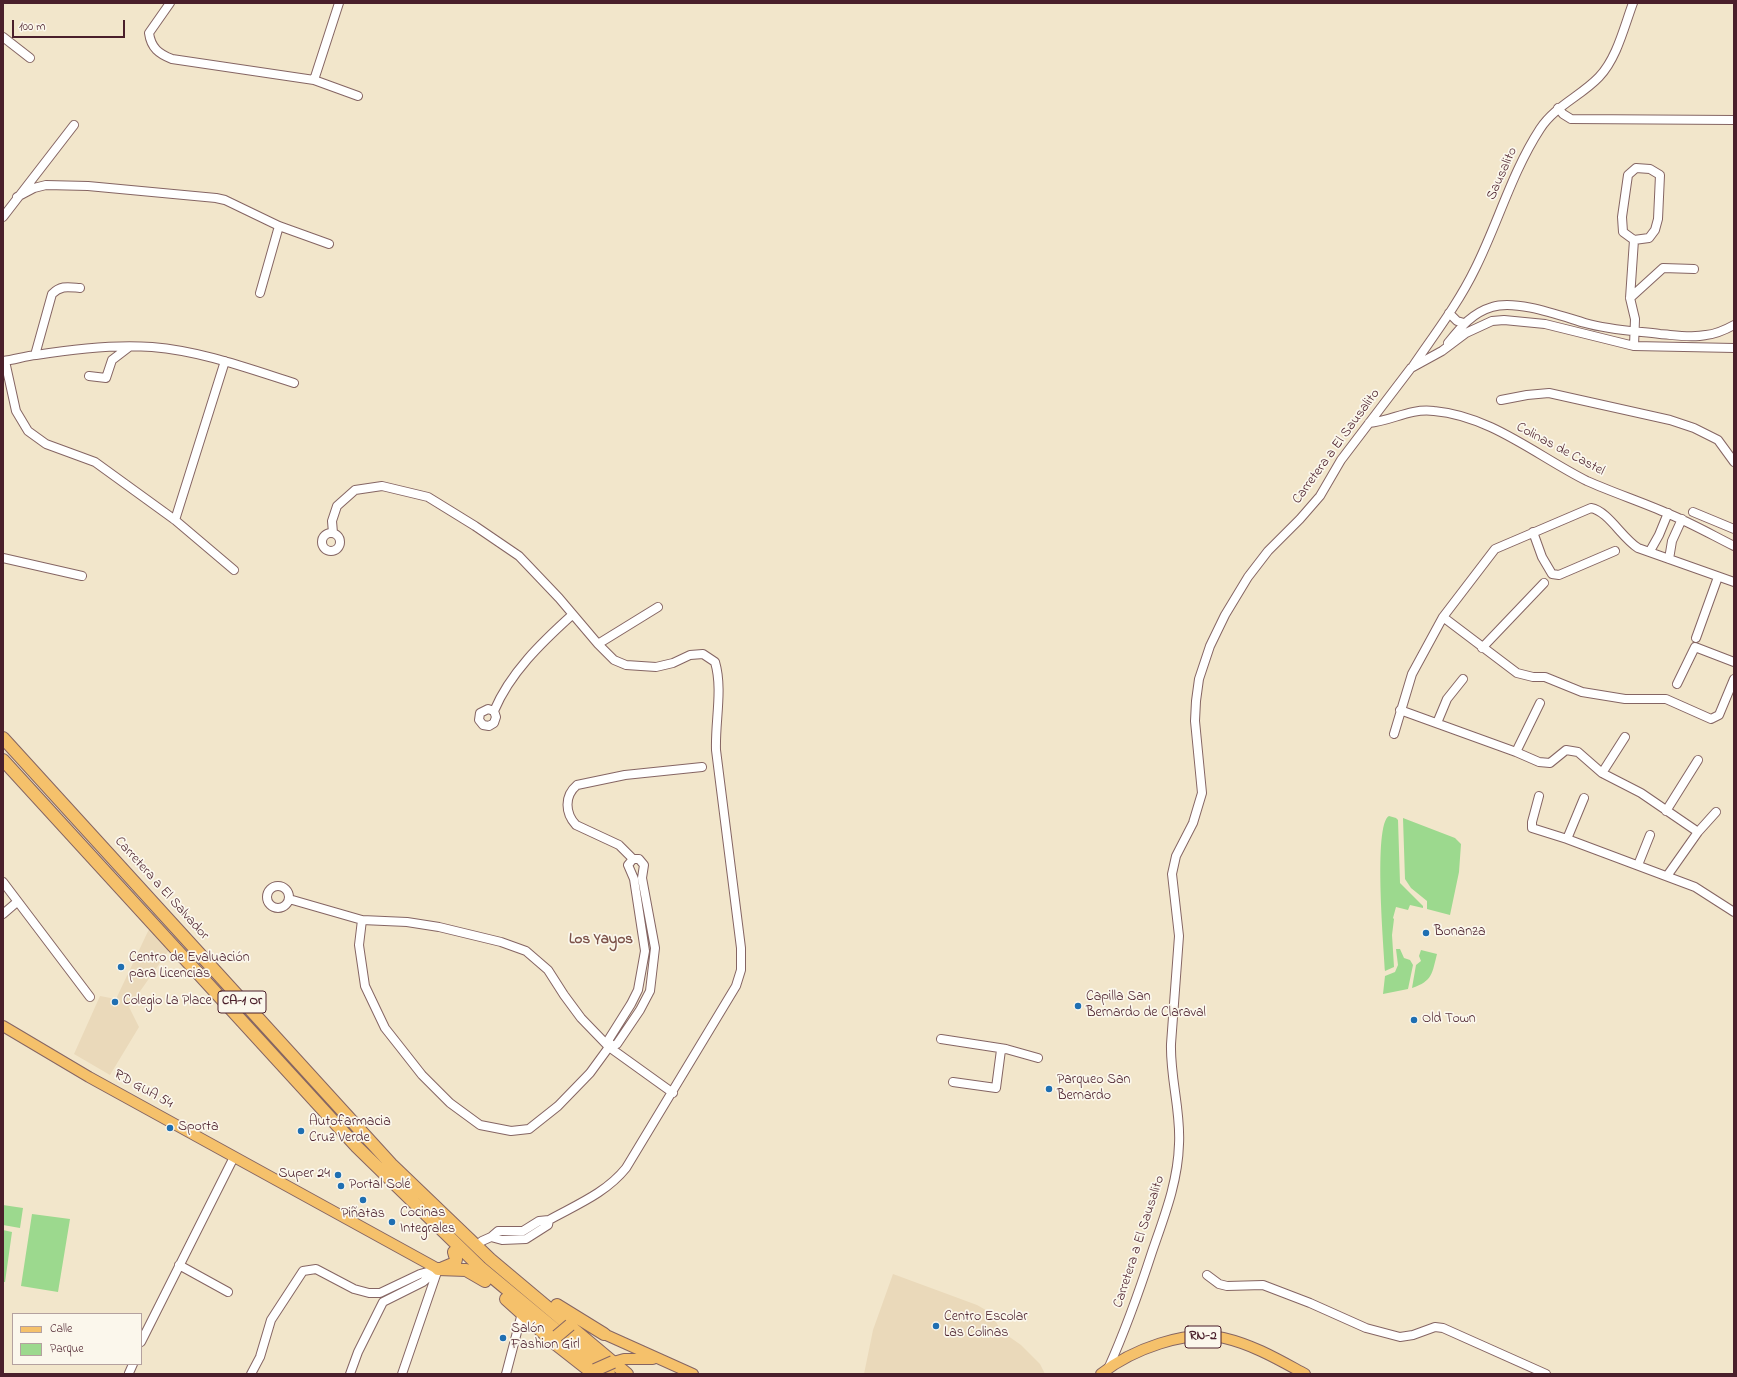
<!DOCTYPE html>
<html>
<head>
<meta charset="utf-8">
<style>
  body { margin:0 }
  #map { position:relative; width:1737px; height:1377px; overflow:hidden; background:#f2e6cb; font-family:"Indie Flower",sans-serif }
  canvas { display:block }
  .frame { position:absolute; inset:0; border:4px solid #4a1f2b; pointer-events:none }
  .legend { position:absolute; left:12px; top:1313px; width:130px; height:52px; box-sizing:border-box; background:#fbf7ec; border:1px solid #b4a19f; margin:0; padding:5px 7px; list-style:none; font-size:12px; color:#4a1f2b }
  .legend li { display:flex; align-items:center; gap:8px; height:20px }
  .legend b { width:20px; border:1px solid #b4a19f }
  .scale { position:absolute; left:12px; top:20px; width:113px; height:18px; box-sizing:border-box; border:2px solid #4a1f2b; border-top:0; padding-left:5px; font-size:12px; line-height:14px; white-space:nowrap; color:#4a1f2b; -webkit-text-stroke:3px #fbf7ec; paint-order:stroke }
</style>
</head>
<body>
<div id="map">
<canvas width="1737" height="1377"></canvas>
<div class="frame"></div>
<ul class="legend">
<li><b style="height:5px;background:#f5c16b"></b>Calle</li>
<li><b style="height:11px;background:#9cd98e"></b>Parque</li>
</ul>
<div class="scale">100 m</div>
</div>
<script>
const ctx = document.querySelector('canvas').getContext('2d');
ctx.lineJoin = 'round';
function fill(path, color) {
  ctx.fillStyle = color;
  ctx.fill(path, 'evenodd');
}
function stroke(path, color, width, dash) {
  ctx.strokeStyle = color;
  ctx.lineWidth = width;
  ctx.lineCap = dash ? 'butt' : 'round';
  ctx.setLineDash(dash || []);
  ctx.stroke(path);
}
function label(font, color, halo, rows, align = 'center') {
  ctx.font = font + ' "Indie Flower",sans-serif';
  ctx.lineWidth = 3.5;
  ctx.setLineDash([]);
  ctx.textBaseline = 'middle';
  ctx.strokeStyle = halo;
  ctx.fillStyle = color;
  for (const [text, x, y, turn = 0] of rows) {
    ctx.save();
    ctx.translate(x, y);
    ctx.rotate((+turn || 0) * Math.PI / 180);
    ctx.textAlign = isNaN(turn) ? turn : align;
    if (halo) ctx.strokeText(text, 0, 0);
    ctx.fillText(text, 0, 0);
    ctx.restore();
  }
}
fill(new Path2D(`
  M150 927 169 950 129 1007 139 1027 110 1075 74 1054 100 996 116 999Z
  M893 1274 977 1305 991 1313 1001 1331 1021 1345 1040 1364 1045 1374H864L873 1330Z`), '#ead9ba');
fill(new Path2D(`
  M1389 816 1396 818 1398 820 1400 883 1423 906V908L1410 905 1408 910 1396 907 1393 918 1394 919 1392 935 1394 967 1385 971C1384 949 1373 824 1389 816Z
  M1403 818 1455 838 1461 844 1459 872 1450 915 1427 909V901L1411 888 1405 879Z
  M1396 949H1400L1404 958 1410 960 1413 965 1408 989 1383 994 1385 976 1395 972 1398 965Z
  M1421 950 1437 954C1432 973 1433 981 1412 988L1416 965 1421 961 1419 956Z
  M3 1205 23 1208 20 1228 3 1225Z
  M32 1214 70 1219 58 1292 21 1286Z
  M3 1230 12 1232 5 1282H3Z`), '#9cd98e');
const minor = new Path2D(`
  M170 3 149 33C151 48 159 54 172 59L314 80 358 96
  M3 37 30 58
  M314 80 339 3
  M1558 108 1563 114 1571 119 1734 120
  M1636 168 1650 169 1660 175 1658 219 1655 230 1649 238 1634 240 1623 232 1622 217 1628 175Z
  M17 197 34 188 46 185 88 186 216 198 225 200 279 226 329 244
  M3 217 74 125
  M260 293 279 226
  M1630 298 1663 268 1694 269
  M1449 313 1457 321 1464 323
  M1448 343C1461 327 1472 313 1492 307 1516 299 1561 316 1585 323 1609 330 1634 331 1660 334 1674 335 1691 338 1706 335 1716 334 1725 330 1734 325
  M1634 346 1635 319 1630 298 1634 240
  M35 355 52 294C61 285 68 287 80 288
  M3 361C14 360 25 356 36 355 73 349 114 344 152 347 201 351 247 368 294 383
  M5 361 16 411 28 431 46 444 95 462 175 520 234 570
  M1413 366C1434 335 1458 304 1475 269 1498 223 1512 172 1540 129 1555 106 1581 96 1599 77 1617 58 1624 27 1633 3
  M89 376 106 378 112 360 129 347
  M1501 400 1527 395 1549 393 1670 420 1694 428 1718 440 1734 462
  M1369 423C1392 421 1409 408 1434 411 1491 416 1537 456 1587 481 1614 493 1642 502 1669 514 1691 523 1712 535 1734 546
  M1693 512 1734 529
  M175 520 225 361
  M1533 532 1542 557 1552 574 1559 575 1615 551
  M333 533 332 521 337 506 355 490 382 486 428 497 475 526 519 556 559 598 598 644 614 660 626 665 656 667 673 663 690 655 703 654 715 662C723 689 715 721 716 750L741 948V970L736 986 626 1168C606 1193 576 1205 549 1220L539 1221 523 1231H498L491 1237 482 1241
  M322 542a9 9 0 1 1 18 0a9 9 0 1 1-18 0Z
  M1650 551 1659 535 1668 513
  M3 558 82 576
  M1669 559 1672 541 1682 519
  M1734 582 1638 548C1622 538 1608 511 1591 508L1495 549 1443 617 1517 673 1533 677H1545L1582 692 1625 699H1666L1711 719 1719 715 1734 679
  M1696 638 1718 577
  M598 644 658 607
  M1482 648 1544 583
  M1677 684 1695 647 1734 662
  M1400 710 1516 752 1539 762 1550 763 1566 750 1578 752 1602 773 1641 793 1698 832
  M494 711 488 709 480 713 479 720 483 725 489 726 494 723 496 717 494 711C510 673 541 643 572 615
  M1437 723 1447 699 1463 679
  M1394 734 1412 674 1443 617
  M1516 752 1540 703
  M1602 773 1625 737
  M1539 796 1532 822V828L1567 839 1695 887 1734 912
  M1666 811 1698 760
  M1567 839 1584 798
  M633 859 619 845 576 825C565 813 564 796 577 785L625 775 702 767
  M1638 865 1650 835
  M1667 876 1698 832 1716 812
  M3 882 90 997
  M267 897a11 11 0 1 1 22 0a11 11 0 1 1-22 0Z
  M289 899 362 920 407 922 439 927 501 942 526 951 548 970 564 995 581 1018 609 1047 673 1093
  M3 914 17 902
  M362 920 359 945 365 986 385 1028 400 1047 422 1075 450 1103 480 1125 511 1131 529 1129 558 1106 590 1073 609 1047V1039L631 1004 638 990 645 951 634 879 628 865 633 859H639L644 865 642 878 655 948 650 991 640 1010 617 1044 609 1047
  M941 1039 1006 1049 1038 1058
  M953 1082 996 1088 1001 1050 1006 1049
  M491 1237 502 1240 526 1239 548 1225 549 1220
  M179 1265 228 1292
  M1207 1275 1219 1284 1227 1286 1263 1285 1310 1303 1366 1328 1400 1337 1413 1335 1435 1327 1443 1328 1546 1374
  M141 1342 234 1157
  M1108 1369C1125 1331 1139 1292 1152 1252 1164 1217 1178 1182 1179 1144 1181 1111 1170 1078 1171 1044L1179 936 1172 874 1176 856 1193 823 1202 793 1195 721 1196 701 1199 679 1210 646 1225 615 1248 577 1268 551 1300 519 1320 496 1341 460 1395 389 1411 368 1442 351 1466 333 1492 321 1504 320 1545 324 1634 346 1734 348
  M129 1373 133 1364
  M251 1374 260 1357 271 1320 303 1271 316 1269 354 1289 369 1293H380L420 1274 438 1269
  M350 1374 358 1352 383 1302 423 1282 438 1269
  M402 1374 437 1272
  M506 1374 522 1313`);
const major = new Path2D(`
  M3 1026 89 1077 438 1269
  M604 1334 693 1374
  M617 1361 624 1359H653
  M1101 1374C1131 1350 1186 1329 1224 1338 1254 1345 1279 1360 1305 1374`);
const highway = new Path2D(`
  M3 738 391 1164 490 1259 627 1374
  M3 760 357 1147 480 1267 609 1374
  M443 1268 455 1263 456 1259 454 1252
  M438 1269 466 1270 485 1281
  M506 1299 557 1345 594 1374
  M557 1305 604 1334`);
stroke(minor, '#856563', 10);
stroke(major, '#856563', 12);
stroke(highway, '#856563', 14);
stroke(minor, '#fff', 8);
stroke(major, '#f5c16b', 10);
stroke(highway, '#f5c16b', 12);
const highwayBridge = new Path2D(`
  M557 1336 570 1325
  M595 1370 613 1362`);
stroke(highwayBridge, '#856563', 14, []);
stroke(highwayBridge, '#f5c16b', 12);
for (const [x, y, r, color] of [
  [1426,933,4,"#1f6fb2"],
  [121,967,4,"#1f6fb2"],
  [115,1002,4,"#1f6fb2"],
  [1078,1006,4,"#1f6fb2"],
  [1414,1020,4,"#1f6fb2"],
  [1049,1089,4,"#1f6fb2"],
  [170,1128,4,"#1f6fb2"],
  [301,1131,4,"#1f6fb2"],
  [338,1175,4,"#1f6fb2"],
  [341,1186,4,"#1f6fb2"],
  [363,1200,4,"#1f6fb2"],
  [392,1222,4,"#1f6fb2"],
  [936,1326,4,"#1f6fb2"],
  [503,1338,4,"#1f6fb2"]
]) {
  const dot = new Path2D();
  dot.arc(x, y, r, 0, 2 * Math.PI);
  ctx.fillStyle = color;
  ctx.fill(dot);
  stroke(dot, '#fbf7ec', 1.5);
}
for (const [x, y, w] of [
  [242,1002,48],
  [1203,1337,36]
]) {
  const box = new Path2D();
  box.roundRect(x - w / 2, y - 11, w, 22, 3);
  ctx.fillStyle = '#fbf7ec';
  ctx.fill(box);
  stroke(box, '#4a1f2b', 1);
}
label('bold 13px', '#4a1f2b', null, [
  ["CA-1 Or",242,1002],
  ["RN-2",1203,1337]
]);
label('14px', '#4a1f2b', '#fbf7ec', [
  ["Sausalito",1503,174,-66],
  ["Carretera a El Sausalito",1337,447,-54],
  ["Colinas de Castel",1560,450,28],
  ["Carretera a El Salvador",161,889,48],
  ["RD GUA 54",143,1090,29],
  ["Carretera a El Sausalito",1140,1242,-72]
]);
label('14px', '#4a1f2b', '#fbf7ec', [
  ["Bonanza",1434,933],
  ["Centro de Evaluación",129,959],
  ["para Licencias",129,975],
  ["Capilla San",1086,998],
  ["Bernardo de Claraval",1086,1014],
  ["Colegio La Place",123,1002],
  ["Old Town",1422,1020],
  ["Parqueo San",1057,1081],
  ["Bernardo",1057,1097],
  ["Autofarmacia",309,1123],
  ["Cruz Verde",309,1139],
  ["Sporta",178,1128],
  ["Super 24",330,1175,"right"],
  ["Portal Solé",349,1186],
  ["Cocinas",400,1214],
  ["Integrales",400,1230],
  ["Piñatas",363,1215,"center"],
  ["Centro Escolar",944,1318],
  ["Las Colinas",944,1334],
  ["Salón",511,1330],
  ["Fashion Girl",511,1346]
], 'left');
label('bold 15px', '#7b5148', '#fbf7ec', [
  ["Los Yayos",601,941]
]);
</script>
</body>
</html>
